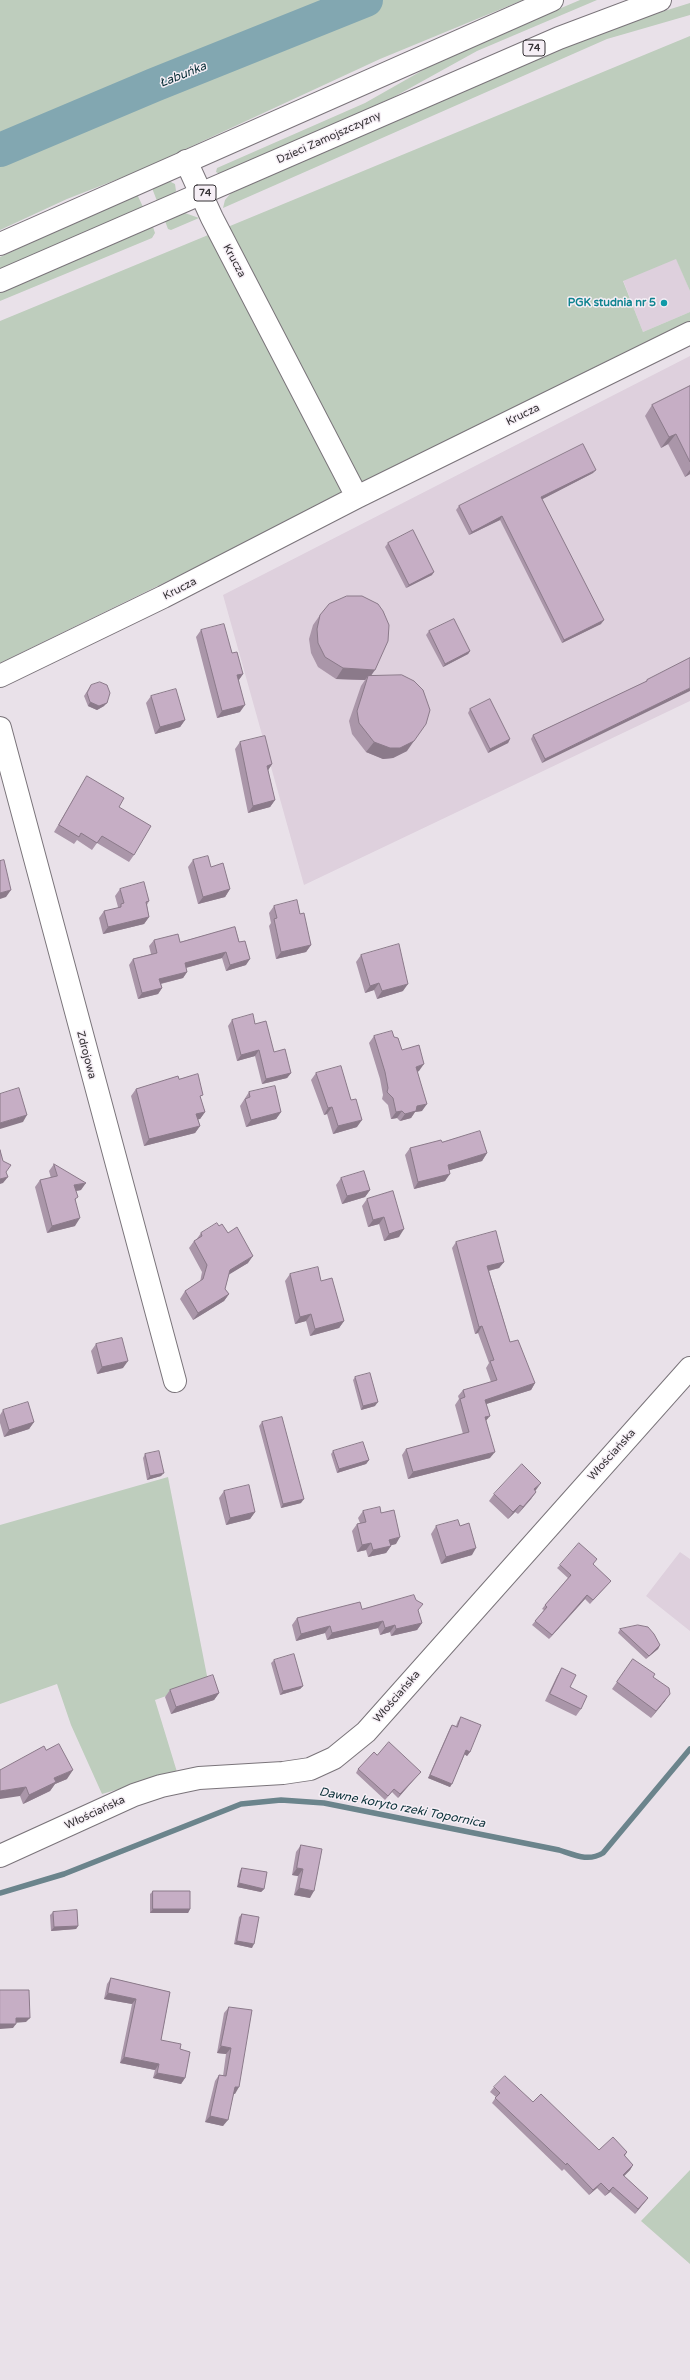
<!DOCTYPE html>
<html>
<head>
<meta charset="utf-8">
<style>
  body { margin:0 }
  canvas { display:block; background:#e9e1e9 }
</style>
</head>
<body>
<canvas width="690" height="2380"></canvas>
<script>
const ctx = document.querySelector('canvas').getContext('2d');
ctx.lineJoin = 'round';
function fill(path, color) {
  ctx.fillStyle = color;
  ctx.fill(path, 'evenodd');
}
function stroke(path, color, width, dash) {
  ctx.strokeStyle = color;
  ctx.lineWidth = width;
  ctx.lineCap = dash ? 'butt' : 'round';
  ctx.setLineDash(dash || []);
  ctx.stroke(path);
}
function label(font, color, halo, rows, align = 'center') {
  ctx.font = font + ' "Varela Round",sans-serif';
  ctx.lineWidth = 3;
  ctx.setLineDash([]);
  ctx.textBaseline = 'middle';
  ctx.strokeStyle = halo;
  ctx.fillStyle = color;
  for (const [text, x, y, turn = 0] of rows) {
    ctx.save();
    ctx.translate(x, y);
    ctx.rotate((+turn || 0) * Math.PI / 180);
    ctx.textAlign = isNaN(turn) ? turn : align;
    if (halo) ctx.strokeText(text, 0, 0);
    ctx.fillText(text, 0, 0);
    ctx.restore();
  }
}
fill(new Path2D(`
  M676 258 690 291V312L643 332 623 280Z
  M690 356V701L304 885 223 595Z
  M680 1552 690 1559V1631L646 1596Z`), '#ded0dd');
fill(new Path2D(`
  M0 0H523L380 59 136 172 67 199 0 230Z
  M580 0H597L477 51 392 98 220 174 216 172 217 168 365 103 446 57Z
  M690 3V15L607 39 223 208 225 200 231 193 606 29Z
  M690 36V291L676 259 623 281 643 332 690 312V326L0 663V321Z
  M169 181 175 184 176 191 174 194 157 201 152 188Z
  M137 194 143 207 0 269V257Z
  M185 213 199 218 171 230 168 229 165 221Z
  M153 227 155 233 152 238 0 301V293Z
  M168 1477 208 1681 155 1700 177 1772 102 1794 71 1725 57 1684 0 1704V1525Z
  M690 2170V2264L641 2221Z`), '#becdbd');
stroke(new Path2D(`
  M0 1893 64 1874 241 1804 281 1800 324 1803 559 1850C575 1855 588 1862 603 1853L690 1749`), '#6b848c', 5.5);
stroke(new Path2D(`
  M0 150 154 85 366 0`), '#82a7b1', 34);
const minor = new Path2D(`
  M186 161 212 218 357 497
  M0 676 163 597 357 497 690 333
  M0 728 175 1381
  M0 1856 134 1795 161 1786 199 1778 283 1773 310 1769 334 1758 366 1732 690 1368`);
const major = new Path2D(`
  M0 244 552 0
  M0 281 559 38 660 0`);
stroke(minor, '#7a747a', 24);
stroke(major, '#7a747a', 24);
stroke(minor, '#fff', 22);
stroke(major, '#fff', 22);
fill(new Path2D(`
  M690 386V474L685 477 668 444 661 448 645 416 652 405Z
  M593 473 542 499 601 624 562 643 500 520 469 535 456 510 459 506Z
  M388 543 432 575 406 588 385 547Z
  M320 615 371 676 407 751 393 758 383 759 366 752 352 734 349 721 361 686 365 680 336 679 318 667 311 653 309 639 313 625Z
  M201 630 243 674 239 680 240 712 217 718 196 637Z
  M429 631 470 651 468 654 443 667 426 635Z
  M690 658 542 763 531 739 533 735 645 682 647 680Z
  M91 685 104 706 97 710 88 706 84 696Z
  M151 696 185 720 180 727 155 734 146 703Z
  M470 709 510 739 508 743 488 753 468 713Z
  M240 742 272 764 268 770 275 800 270 807 248 813 235 749Z
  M87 776 119 807 134 855 129 862 97 843 92 850 77 840 74 844 54 832 83 783Z
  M193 860 211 867 230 889 225 897 198 904 188 867Z
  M120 889 149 901 147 905 149 917 144 924 103 934 99 918 104 911 118 908V907L115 896Z
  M274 906 300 914 311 945 306 952 276 959 269 926 271 923 269 913Z
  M235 927 246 965 226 971 222 958 186 968 187 972 183 978 161 984 162 988 158 994 138 999 129 965 133 959 151 954 149 946 154 940 180 942Z
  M361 955 403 991 377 999 374 990 365 993 356 962Z
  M232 1020 255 1024 274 1052 291 1073 287 1078 262 1084 255 1056 237 1061 228 1026Z
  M374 1036 394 1037 402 1050 419 1071 417 1072 422 1111 415 1112 411 1118 400 1121 397 1118 391 1119 388 1105 382 1099 383 1095 380 1079 369 1043Z
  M316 1073 357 1127 333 1134 327 1114 324 1115 311 1080Z
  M179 1079 201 1099 205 1112 200 1119H198L200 1126 195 1133 144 1146 131 1096 136 1089Z
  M249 1092 281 1112 276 1119 246 1127 240 1106Z
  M442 1142 487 1153 482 1161 449 1170 445 1181 414 1189 405 1155 410 1148Z
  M54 1164 81 1190 76 1191 75 1226 47 1233 35 1187 40 1180 51 1178 49 1171Z
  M341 1178 370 1190 365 1197 342 1204 336 1185Z
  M393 1191 399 1237 384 1241 379 1224 368 1227 362 1206 367 1199Z
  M219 1226 228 1233 248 1263 229 1274 225 1289 229 1294 224 1301 193 1320 180 1299 185 1291 200 1282 202 1272 189 1248 194 1241 196 1240 201 1233Z
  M456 1242 504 1262 499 1268 489 1271 510 1342 535 1383 531 1390 486 1404V1421L490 1458 408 1479 402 1455 406 1449 463 1434 455 1405 459 1399 458 1396 463 1390 491 1382 486 1368 489 1363 478 1333 475 1334 452 1248Z
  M290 1274 321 1281 344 1321 339 1328 310 1336 306 1321 295 1324 285 1281Z
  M96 1344 123 1368 97 1374 91 1351Z
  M355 1377 375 1406 361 1410 353 1380Z
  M3 1410 34 1422 29 1429 4 1437 0 1423V1415Z
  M262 1422 301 1503 281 1508 259 1426Z
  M333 1451 369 1460 366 1464 337 1473 331 1454Z
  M145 1454 161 1476 147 1480 143 1458Z
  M224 1491 255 1512 250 1519 226 1525 219 1498Z
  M536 1492 531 1499 518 1514 515 1512 508 1519 489 1501 494 1494Z
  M363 1511 381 1513 396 1544 391 1545V1546L386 1553 368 1557 366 1550 357 1552 352 1531 357 1524 360 1523 358 1518Z
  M436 1526H460L472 1555 441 1564 431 1534Z
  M560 1565H593L611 1581 590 1604 585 1599 549 1639 532 1625 544 1610 542 1609 545 1605 568 1578 557 1568Z
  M362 1609 418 1610 422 1623 417 1630 391 1636 390 1632 380 1635 378 1628 327 1640 325 1633 296 1641 292 1625 297 1618Z
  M620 1629 660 1645 658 1649 646 1659 618 1633Z
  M633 1659 653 1677 665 1701 651 1718 612 1689Z
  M274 1660 303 1686 300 1689 280 1695 271 1663Z
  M562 1668 570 1687 581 1709 576 1716 545 1701 557 1676Z
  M170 1690 219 1693 214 1700 171 1714 165 1697Z
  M461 1717 470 1752 467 1756 465 1754 450 1787 428 1778 450 1728 452 1725 456 1726 458 1721Z
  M377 1755 418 1775 398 1798 392 1792 385 1800 356 1773 358 1769Z
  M0 1770 67 1779 55 1784 50 1791 23 1804 20 1796Z
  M301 1845 310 1898 294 1895 298 1876 292 1875 296 1852Z
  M242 1868 264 1889 261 1892 237 1887 240 1871Z
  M153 1891 190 1909 188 1913H150V1894Z
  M53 1912 78 1926 76 1929 51 1931 50 1915Z
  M242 1914 252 1948 234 1944 239 1917Z
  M111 1978 170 1992 161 2040 180 2049 185 2078 181 2084 153 2078 155 2070 120 2063 132 2004 104 1999 107 1984Z
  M229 2007 235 2094 234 2093 223 2126 205 2122 215 2081 219 2075 223 2076 226 2054 217 2053 224 2013Z
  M494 2087 533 2102 599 2150 627 2152 625 2156 633 2165 630 2170 624 2176 648 2198 644 2203 635 2214 610 2192 605 2196 597 2188 589 2195 564 2169 562 2171 492 2103 496 2097 490 2092Z`), '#aa96a9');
fill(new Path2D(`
  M676 434 668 444 661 448 669 437Z
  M596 470 593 473 539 501 541 497Z
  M690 470V474L685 477Z
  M502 516 500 520 469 535 472 532Z
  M434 572 432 575 406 588 409 585Z
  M604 620 601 624 562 643 564 640Z
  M470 651 468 654 443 667 445 664Z
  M343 668 375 670 368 680V676L365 680 336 679Z
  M243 674 238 681 237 675Z
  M690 688V691L542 763 545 759Z
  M90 702 107 703 104 706 97 710 88 706Z
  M245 705 240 712 217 718 222 711Z
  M185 720 180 727 155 734 160 727Z
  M510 739 508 743 488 753 490 749Z
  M414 741 407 751 393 758 383 759 366 752 374 742Z
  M272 764 267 772V766Z
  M275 800 270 807 248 813 253 806Z
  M230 889 225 897 198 904 203 897Z
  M11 890 6 897 0 899V893Z
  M149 917 144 924 103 934 108 927Z
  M311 945 306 952 276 959 281 952Z
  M226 952 222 958 181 969 185 963Z
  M250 959 246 965 226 971 230 965Z
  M187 972 183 978 155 985 159 979Z
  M379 983 374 990 365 993 370 986Z
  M408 984 403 991 377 999 382 991Z
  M162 988 158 994 138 999 142 993Z
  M259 1050 255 1056 237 1061 241 1055Z
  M424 1064 419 1071 411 1074 416 1067Z
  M291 1073 287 1078 262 1084 266 1079Z
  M427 1104 422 1111 415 1112 411 1118 400 1121 405 1114 417 1106Z
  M332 1107 327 1114 324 1115 328 1108Z
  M402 1111 397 1118 391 1119 396 1112Z
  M205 1112 200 1119 192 1121 196 1114Z
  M281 1112 276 1119 246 1127 251 1120Z
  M27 1115 23 1122 0 1129V1123Z
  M362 1120 357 1127 333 1134 338 1126Z
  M200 1126 195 1133 144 1146 149 1139Z
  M487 1153 482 1161 443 1172 448 1165Z
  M450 1174 445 1181 414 1189 418 1182Z
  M8 1177 3 1183 0 1184V1179Z
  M86 1183 81 1190 69 1192 74 1185Z
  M370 1190 365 1197 342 1204 347 1196Z
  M384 1217 379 1224 368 1227 373 1220Z
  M80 1218 75 1226 47 1233 52 1226Z
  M404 1229 399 1237 384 1241 389 1234Z
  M253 1256 248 1263 225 1277 230 1270Z
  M504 1262 499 1268 483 1272 487 1266Z
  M229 1294 224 1301 193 1320 198 1313Z
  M311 1314 306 1321 295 1324 300 1317Z
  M344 1321 339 1328 310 1336 315 1329Z
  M482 1326 478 1333 475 1334 479 1327Z
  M128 1361 123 1368 97 1374 102 1367Z
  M535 1383 531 1390 480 1406 485 1400Z
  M378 1402 375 1406 361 1410 363 1406Z
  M490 1416 485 1422V1417Z
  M34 1422 29 1429 4 1437 9 1430Z
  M495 1452 490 1458 408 1479 413 1472Z
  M369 1460 366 1464 337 1473 339 1469Z
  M164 1473 161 1476 147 1480 150 1476Z
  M541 1483 536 1490 529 1497 534 1489Z
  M536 1492 531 1499 518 1514 523 1507Z
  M304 1499 301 1503 281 1508 283 1504Z
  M520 1505 515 1512 508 1519 513 1512Z
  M255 1512 250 1519 226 1525 230 1518Z
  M400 1537 396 1544 384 1547 389 1540Z
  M371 1543 366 1550 357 1552 362 1545Z
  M391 1546 386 1553 368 1557 373 1550Z
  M476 1548 472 1555 441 1564 446 1557Z
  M587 1595 585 1599 549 1639 552 1635Z
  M383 1621 378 1628 327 1640 332 1633Z
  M422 1623 417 1630 391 1636 396 1629Z
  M395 1625 390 1632 380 1635 385 1628Z
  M330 1626 325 1633 296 1641 301 1634Z
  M660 1645 658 1649 646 1659Z
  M303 1686 300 1689 280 1695 283 1691Z
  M219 1693 214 1700 171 1714 176 1707Z
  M670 1694 665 1701 651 1718 656 1711Z
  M466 1750 470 1752 467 1756 464 1754Z
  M73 1770 67 1779 55 1784 50 1791 23 1804 29 1795 54 1778Z
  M421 1772 418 1775 398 1798 400 1794Z
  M430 1775 452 1784 450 1787 428 1778Z
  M26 1787 20 1796 0 1799V1791Z
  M297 1868 303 1869 298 1876 292 1875Z
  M239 1883 264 1889 261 1892 237 1887Z
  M299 1888 314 1891 310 1898 294 1895Z
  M153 1909H190L188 1913H150Z
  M78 1926 76 1929 51 1931 54 1927Z
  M237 1941 254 1944 252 1948 234 1944Z
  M108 1993 136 1999 132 2004 104 1999Z
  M16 2018H30L26 2022 13 2023Z
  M0 2024H16L13 2028 0 2029Z
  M221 2046 231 2048 226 2054 217 2053Z
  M124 2057 159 2064 155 2070 120 2063Z
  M157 2073 185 2078 181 2084 153 2078Z
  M235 2087H239L235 2094 231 2093Z
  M210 2116 228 2120 223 2126 205 2122Z
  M633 2165 630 2170 619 2181 623 2175Z
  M601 2183 597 2188 589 2195 593 2190Z
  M613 2187 610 2192 605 2196 609 2191Z
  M648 2198 644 2203 635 2214 638 2209Z`), '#8b7a8a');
const building = new Path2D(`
  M690 386V462L676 434 669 437 652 405Z
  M583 444 596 470 541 497 604 620 564 640 502 516 472 532 459 506Z
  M413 530 434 572 409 585 388 543Z
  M347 596H362L378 604 383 611 389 625 388 641 375 670 343 668 325 657 318 643 317 629 320 615 329 604Z
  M454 619 470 651 445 664 429 631Z
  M224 624 232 653 237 652 243 674 237 675 245 705 222 711 201 630Z
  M690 658V688L545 759 533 735 647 681V680Z
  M402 675 414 681 423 690 430 710 426 724 414 741 400 748H390L374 742 359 723 357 711 368 676Z
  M100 682 107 685 110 693 107 703 99 706 90 702 87 693 91 685Z
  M176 689 185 720 160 727 151 696Z
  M490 699 510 739 490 749 470 709Z
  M265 736 272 764 267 766 275 800 253 806 240 742Z
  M87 776 124 798 119 807 151 826 134 855 102 836 97 843 81 833 79 837 59 825Z
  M208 856 211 867 223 863 230 889 203 897 193 860Z
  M4 860 11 890 0 893V861Z
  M144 882 149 901 146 902 149 917 108 927 104 911 121 907V904L124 903 120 889Z
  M297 900 300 914 304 913 311 945 281 952 274 919 277 918 274 906Z
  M235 927 239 942 245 941 250 959 230 965 226 952 185 963 187 972 159 979 162 988 142 993 133 959 157 953 154 940 178 934 180 942Z
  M399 944 408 984 382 991 379 983 370 986 361 955Z
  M253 1014 255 1024 266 1021 274 1052 285 1049 291 1073 266 1079 259 1050 241 1055 232 1020Z
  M392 1031 394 1037 398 1038 402 1050 419 1045 424 1064 416 1067 427 1104 417 1106 416 1111 405 1114 402 1111 396 1112 393 1098 387 1092 388 1088 385 1072 374 1036Z
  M341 1066 351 1100 356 1099 362 1120 338 1126 332 1107 328 1108 316 1073Z
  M198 1074 203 1095 200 1096 205 1112 196 1114 200 1126 149 1139 136 1089 178 1076 179 1079Z
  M275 1086 281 1112 251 1120 245 1099 250 1097 249 1092Z
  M19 1088 27 1115 0 1123V1094Z
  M480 1131 487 1153 448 1165 450 1174 418 1182 410 1148 441 1140 442 1142Z
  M0 1150 3 1161 11 1165 6 1172 8 1177 0 1179Z
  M54 1164 86 1183 74 1185 78 1197 75 1199 80 1218 52 1226 40 1180 57 1176Z
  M364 1171 370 1190 347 1196 341 1178Z
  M393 1191 404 1229 389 1234 384 1217 373 1220 367 1199Z
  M217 1223 219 1226 222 1224 228 1233 237 1227 253 1256 230 1270 225 1289 229 1294 198 1313 185 1291 203 1279 207 1265 194 1241 202 1236 201 1233Z
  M496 1231 504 1262 487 1266 510 1342 518 1340 535 1383 485 1400 490 1416 485 1417 495 1452 413 1472 406 1449 469 1432 460 1399 465 1397 463 1390 497 1380 490 1361 494 1360 482 1326 479 1327 456 1242Z
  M318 1267 321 1281 332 1278 344 1321 315 1329 311 1314 300 1317 290 1274Z
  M122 1338 128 1361 102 1367 96 1344Z
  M370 1373 378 1402 363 1406 355 1377Z
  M28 1402 34 1422 9 1430 3 1410Z
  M282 1417 304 1499 283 1504 262 1422Z
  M363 1442 369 1460 339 1469 333 1451Z
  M159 1451 164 1473 150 1476 145 1454Z
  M522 1464 541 1483 534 1489 536 1492 523 1507 520 1505 513 1512 494 1494Z
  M249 1485 255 1512 230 1518 224 1491Z
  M380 1507 381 1513 394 1510 400 1537 389 1540 391 1546 373 1550 371 1543 362 1545 357 1524 366 1522 363 1511Z
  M458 1520 460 1526 469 1523 476 1548 446 1557 436 1526Z
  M579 1543 597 1559 593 1564 611 1581 593 1600 587 1595 552 1635 535 1621 547 1607 545 1605 571 1575 560 1565Z
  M414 1595 416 1600 423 1604 418 1610 422 1623 396 1629 395 1625 385 1628 383 1621 332 1633 330 1626 301 1634 297 1618 360 1602 362 1609Z
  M638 1625 648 1627 654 1634 660 1645 649 1656 620 1629Z
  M294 1654 303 1686 283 1691 274 1660Z
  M633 1659 655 1674 653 1677 669 1688 670 1694 656 1711 617 1682Z
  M562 1668 576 1675 570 1687 587 1696 581 1709 550 1694Z
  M213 1675 219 1693 176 1707 170 1690Z
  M461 1717 481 1725 470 1752 466 1750 452 1784 430 1775 452 1725 457 1727Z
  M389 1742 421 1772 400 1794 394 1789 388 1796 358 1769 374 1752 377 1755Z
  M59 1744 73 1770 54 1778 56 1782 29 1795 26 1787 0 1791V1770L44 1746 46 1750Z
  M301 1845 322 1849 314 1891 299 1888 303 1869 297 1868Z
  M242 1868 267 1872 264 1889 239 1883Z
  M153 1891H190V1909H153Z
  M77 1910 78 1926 54 1927 53 1912Z
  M242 1914 259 1917 254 1944 237 1941Z
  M111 1978 170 1992 161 2040 181 2044 180 2049 190 2052 185 2078 157 2073 159 2064 124 2057 136 1999 108 1993Z
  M0 1990H29L30 2018H16V2024H0Z
  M229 2007 252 2010 239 2087H235L228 2120 210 2116 219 2075 226 2076 231 2048 221 2046Z
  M505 2076 533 2102 541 2094 599 2150 613 2137 627 2152 624 2155 633 2165 623 2175 648 2198 638 2209 613 2187 609 2191 601 2183 593 2190 567 2163 566 2165 495 2098 500 2093 494 2087Z`);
fill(building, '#c6aec5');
stroke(building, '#8b7a8a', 1);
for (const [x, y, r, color] of [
  [664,303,4,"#0f9aa8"]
]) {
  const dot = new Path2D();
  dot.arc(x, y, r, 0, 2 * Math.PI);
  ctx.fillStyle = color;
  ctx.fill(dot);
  stroke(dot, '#f6eff6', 1.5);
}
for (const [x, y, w] of [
  [534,48,22],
  [205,193,22]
]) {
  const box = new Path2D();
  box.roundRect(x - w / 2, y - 8, w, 16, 3);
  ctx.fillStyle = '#f6eff6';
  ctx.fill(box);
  stroke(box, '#343134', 1);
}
label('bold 10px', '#343134', null, [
  ["74",534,48],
  ["74",205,193]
]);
label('11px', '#343134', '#f6eff6', [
  ["Dzieci Zamojszczyzny",329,138,-24],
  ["Krucza",234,261,62],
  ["Krucza",523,415,-26],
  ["Krucza",180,589,-27],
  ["Zdrojowa",86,1055,75],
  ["Włościańska",612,1455,-48],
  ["Włościańska",397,1697,-49],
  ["Włościańska",95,1813,-25]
]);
label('bold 11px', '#0d838f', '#f6eff6', [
  ["PGK studnia nr 5",656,303]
], 'right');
label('italic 12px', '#092f37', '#f6eff6', [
  ["Łabuńka",183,75,-22],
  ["Dawne koryto rzeki Topornica",402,1808,11]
]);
</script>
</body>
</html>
